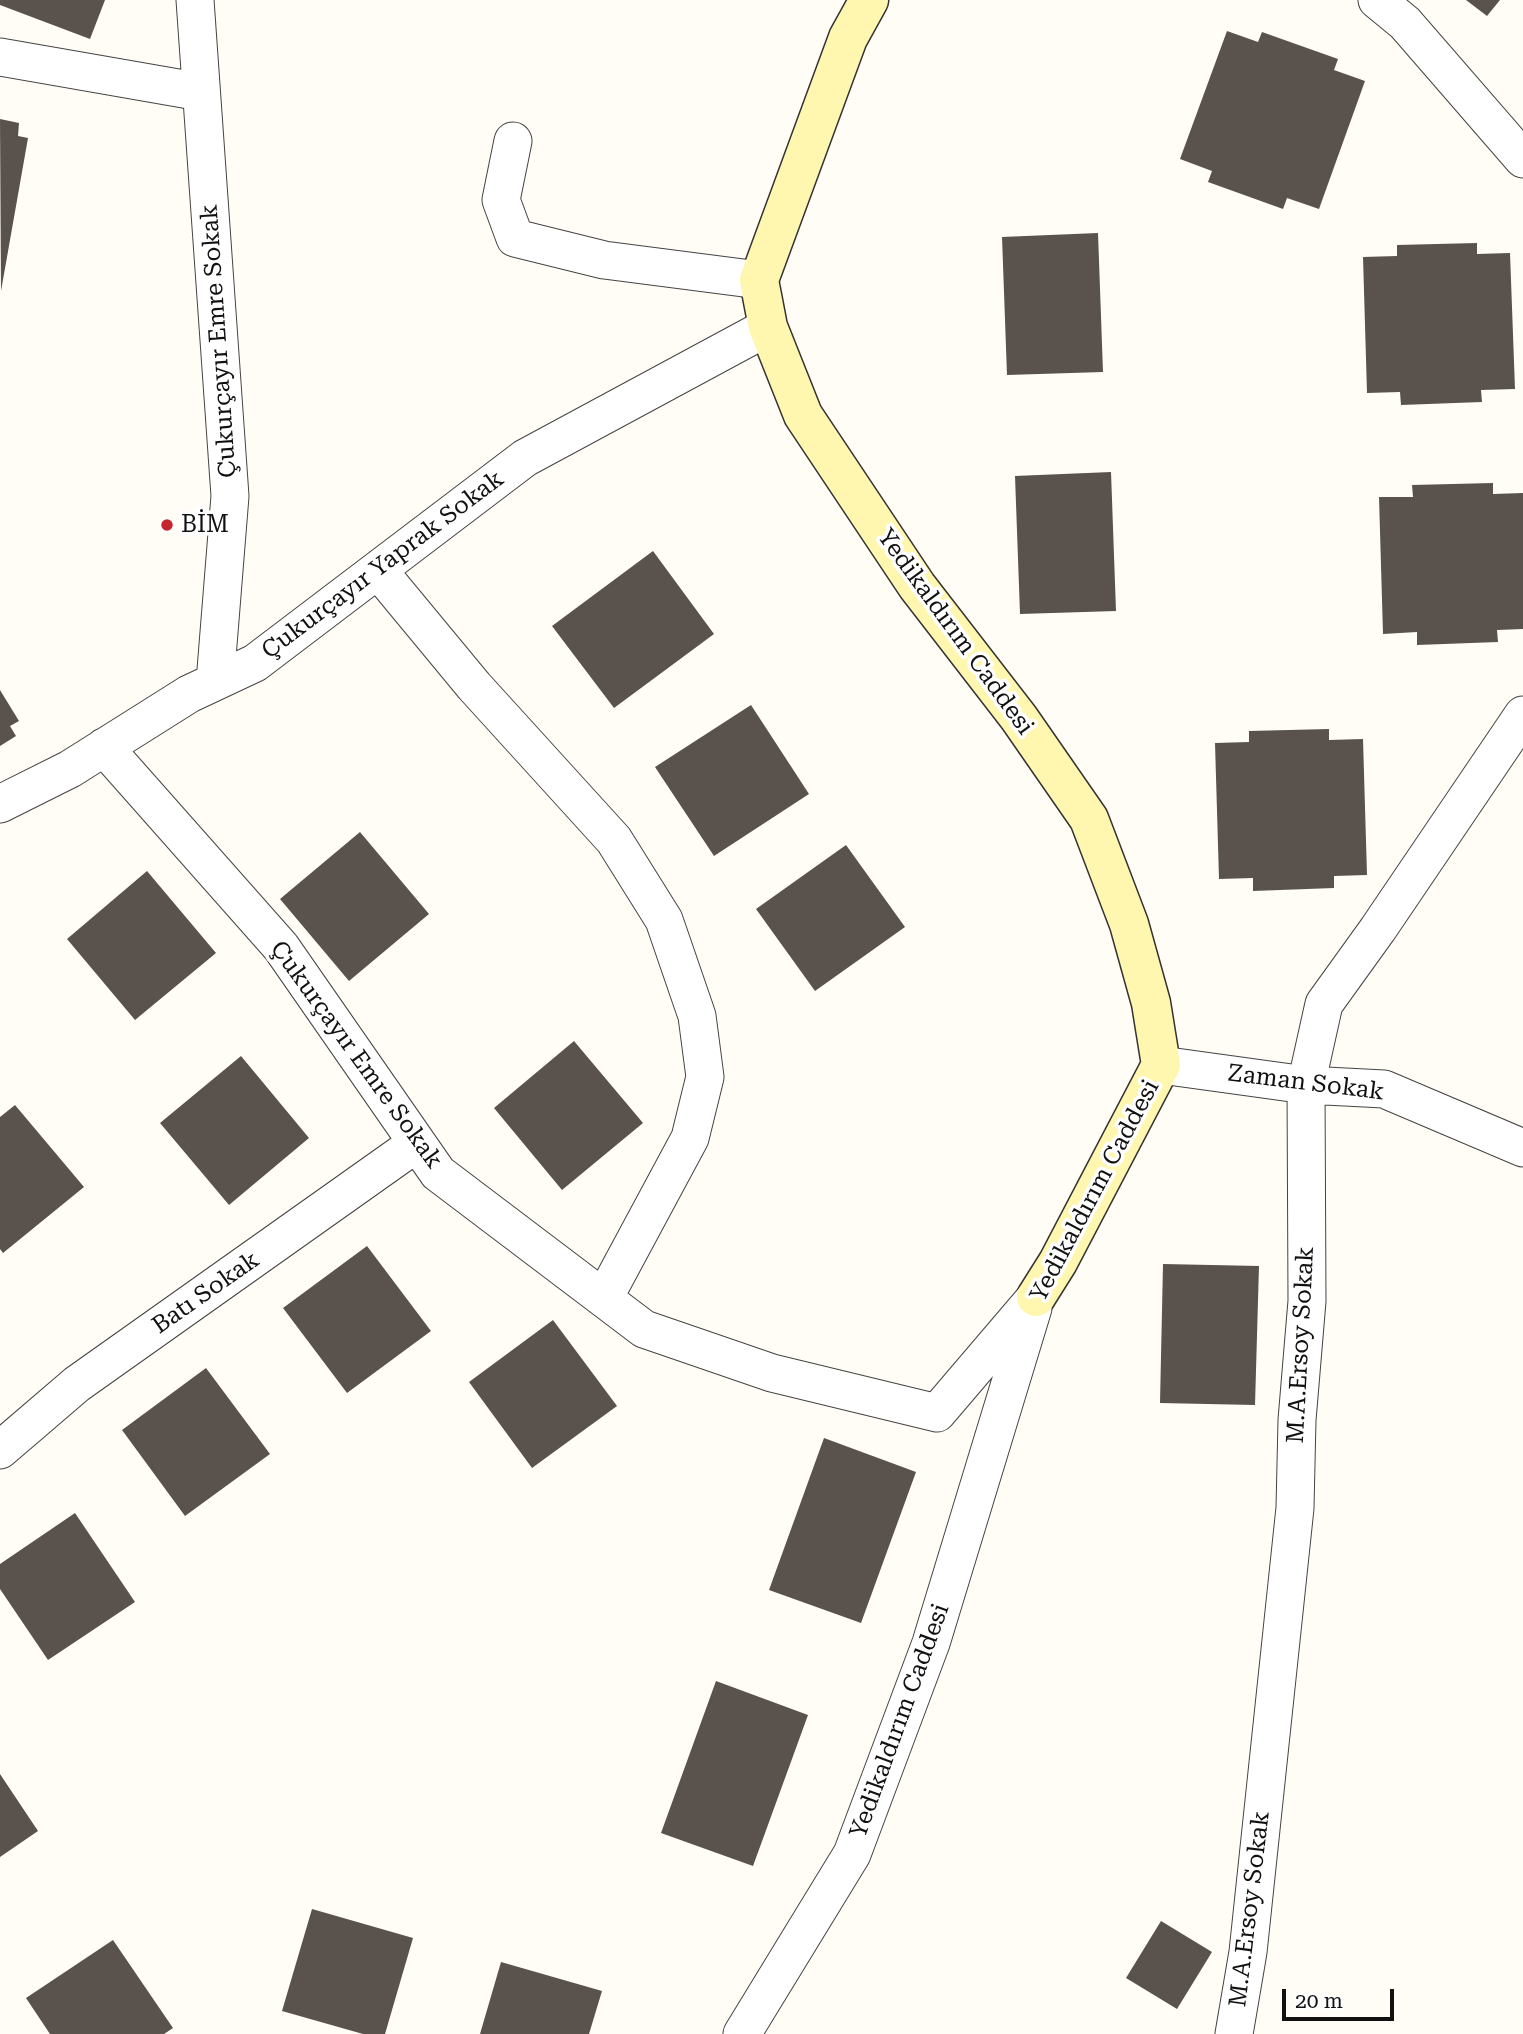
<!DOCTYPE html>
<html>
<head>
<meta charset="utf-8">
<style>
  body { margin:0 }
  #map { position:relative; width:1523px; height:2034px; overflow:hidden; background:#fffdf5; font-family:"Roboto Serif",serif }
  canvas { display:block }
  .scale { position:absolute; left:1282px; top:1989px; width:112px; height:32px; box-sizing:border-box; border:4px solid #111; border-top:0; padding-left:9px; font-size:21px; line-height:24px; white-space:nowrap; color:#111; -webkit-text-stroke:5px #fff; paint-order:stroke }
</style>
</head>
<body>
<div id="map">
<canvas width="1523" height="2034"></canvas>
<div class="scale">20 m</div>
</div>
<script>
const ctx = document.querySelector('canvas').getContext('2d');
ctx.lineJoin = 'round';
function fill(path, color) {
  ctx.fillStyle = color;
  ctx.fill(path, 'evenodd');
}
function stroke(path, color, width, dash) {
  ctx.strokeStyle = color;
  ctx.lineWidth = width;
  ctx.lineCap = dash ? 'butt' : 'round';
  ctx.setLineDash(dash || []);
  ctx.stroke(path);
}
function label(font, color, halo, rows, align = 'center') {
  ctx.font = font + ' "Roboto Serif",serif';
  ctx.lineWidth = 7;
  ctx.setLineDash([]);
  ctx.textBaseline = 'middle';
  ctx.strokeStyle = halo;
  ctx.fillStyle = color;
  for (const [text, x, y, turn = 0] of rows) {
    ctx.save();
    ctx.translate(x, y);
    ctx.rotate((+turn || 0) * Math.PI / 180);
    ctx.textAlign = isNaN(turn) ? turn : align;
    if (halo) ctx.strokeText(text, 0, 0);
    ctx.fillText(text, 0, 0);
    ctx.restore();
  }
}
fill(new Path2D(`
  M0 0H105L90 39 0 5Z
  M1466 0H1500L1487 16Z
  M1227 31 1258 42 1262 32 1338 59 1334 70 1365 81 1319 209 1287 198 1283 209 1208 182 1212 171 1180 159Z
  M0 119 19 123 18 136 28 138 1 291Z
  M1098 233 1103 372 1007 375 1002 237Z
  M1477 243V254L1510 253 1515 389 1481 390 1482 402 1401 405 1400 392 1367 393 1363 257 1397 256V245Z
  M1111 472 1116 611 1020 614 1015 476Z
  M1493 483V494L1523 493V629L1497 630 1498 642 1417 645V632L1383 634 1379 497H1413L1412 485Z
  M653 551 714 634 614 708 552 626Z
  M0 690 19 721 10 726 16 736 0 746Z
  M751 705 809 794 714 856 655 767Z
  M1329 729V740L1363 739 1367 875 1334 876V888L1253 891V878L1219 879 1215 743 1249 742V731Z
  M360 832 429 914 349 981 280 899Z
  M846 845 905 927 815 991 756 909Z
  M147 871 216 953 135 1020 67 939Z
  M574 1041 643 1123 562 1190 494 1108Z
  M241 1056 309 1138 229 1205 160 1123Z
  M15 1105 84 1187 3 1253 0 1249V1117Z
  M367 1246 431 1331 347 1393 283 1308Z
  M1163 1264 1259 1266 1255 1405 1160 1403Z
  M553 1320 617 1406 532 1468 469 1382Z
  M206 1368 270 1454 185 1516 122 1430Z
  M824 1438 916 1472 861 1623 769 1590Z
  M75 1513 135 1602 48 1660 0 1589V1564Z
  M716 1681 808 1715 753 1866 661 1833Z
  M0 1774 38 1831 0 1857Z
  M312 1909 413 1938 385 2034H363L282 2011Z
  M1161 1921 1212 1952 1177 2009 1126 1978Z
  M113 1940 173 2028 164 2034H50L26 1998Z
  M501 1962 602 1991 589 2034H480Z`), '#5a524d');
const street = new Path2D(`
  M195 0 230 496 215 682
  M1377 0 1405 23 1523 159
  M0 57 201 92
  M513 141 501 200 515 238 604 260 759 280
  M378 570 474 686 614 840 664 920 697 1016 705 1077 690 1138 604 1298
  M104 747 281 947 438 1173 644 1329 772 1373 937 1413 1036 1297
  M0 804 70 769 189 694 255 663 525 458 768 327
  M1161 1065 1306 1085 1384 1089 1523 1148
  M0 1450 77 1384 417 1143
  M742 2034 852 1854 931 1643 1033 1308
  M1234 2034 1248 1952 1295 1508 1297 1420 1307 1301 1306 1085 1324 1004 1378 929 1523 715`);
const secondary = new Path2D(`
  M869 0 848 38 759 280 768 327 803 415 917 586 1019 718 1089 819 1129 924 1151 1003 1161 1065 1058 1262 1036 1297`);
stroke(street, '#444', 39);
stroke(secondary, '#333', 41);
stroke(street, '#fff', 37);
stroke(secondary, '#fff6b0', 38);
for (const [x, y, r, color] of [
  [167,525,7,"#c4262e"]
]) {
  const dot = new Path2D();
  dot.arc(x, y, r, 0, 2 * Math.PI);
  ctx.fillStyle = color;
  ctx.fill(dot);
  stroke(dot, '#fff', 2.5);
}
label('24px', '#111', '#fff', [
  ["Çukurçayır Emre Sokak",219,341,-94],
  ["Çukurçayır Yaprak Sokak",383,565,-37],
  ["Yedikaldırım Caddesi",955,632,54],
  ["Çukurçayır Emre Sokak",356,1055,54],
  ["Zaman Sokak",1306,1083,7],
  ["Yedikaldırım Caddesi",1095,1191,-62],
  ["Batı Sokak",206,1293,-35],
  ["M.A.Ersoy Sokak",1301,1345,-87],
  ["Yedikaldırım Caddesi",900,1721,-70],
  ["M.A.Ersoy Sokak",1250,1909,-83]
]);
label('24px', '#111', '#fff', [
  ["BİM",181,525]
], 'left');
</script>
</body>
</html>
